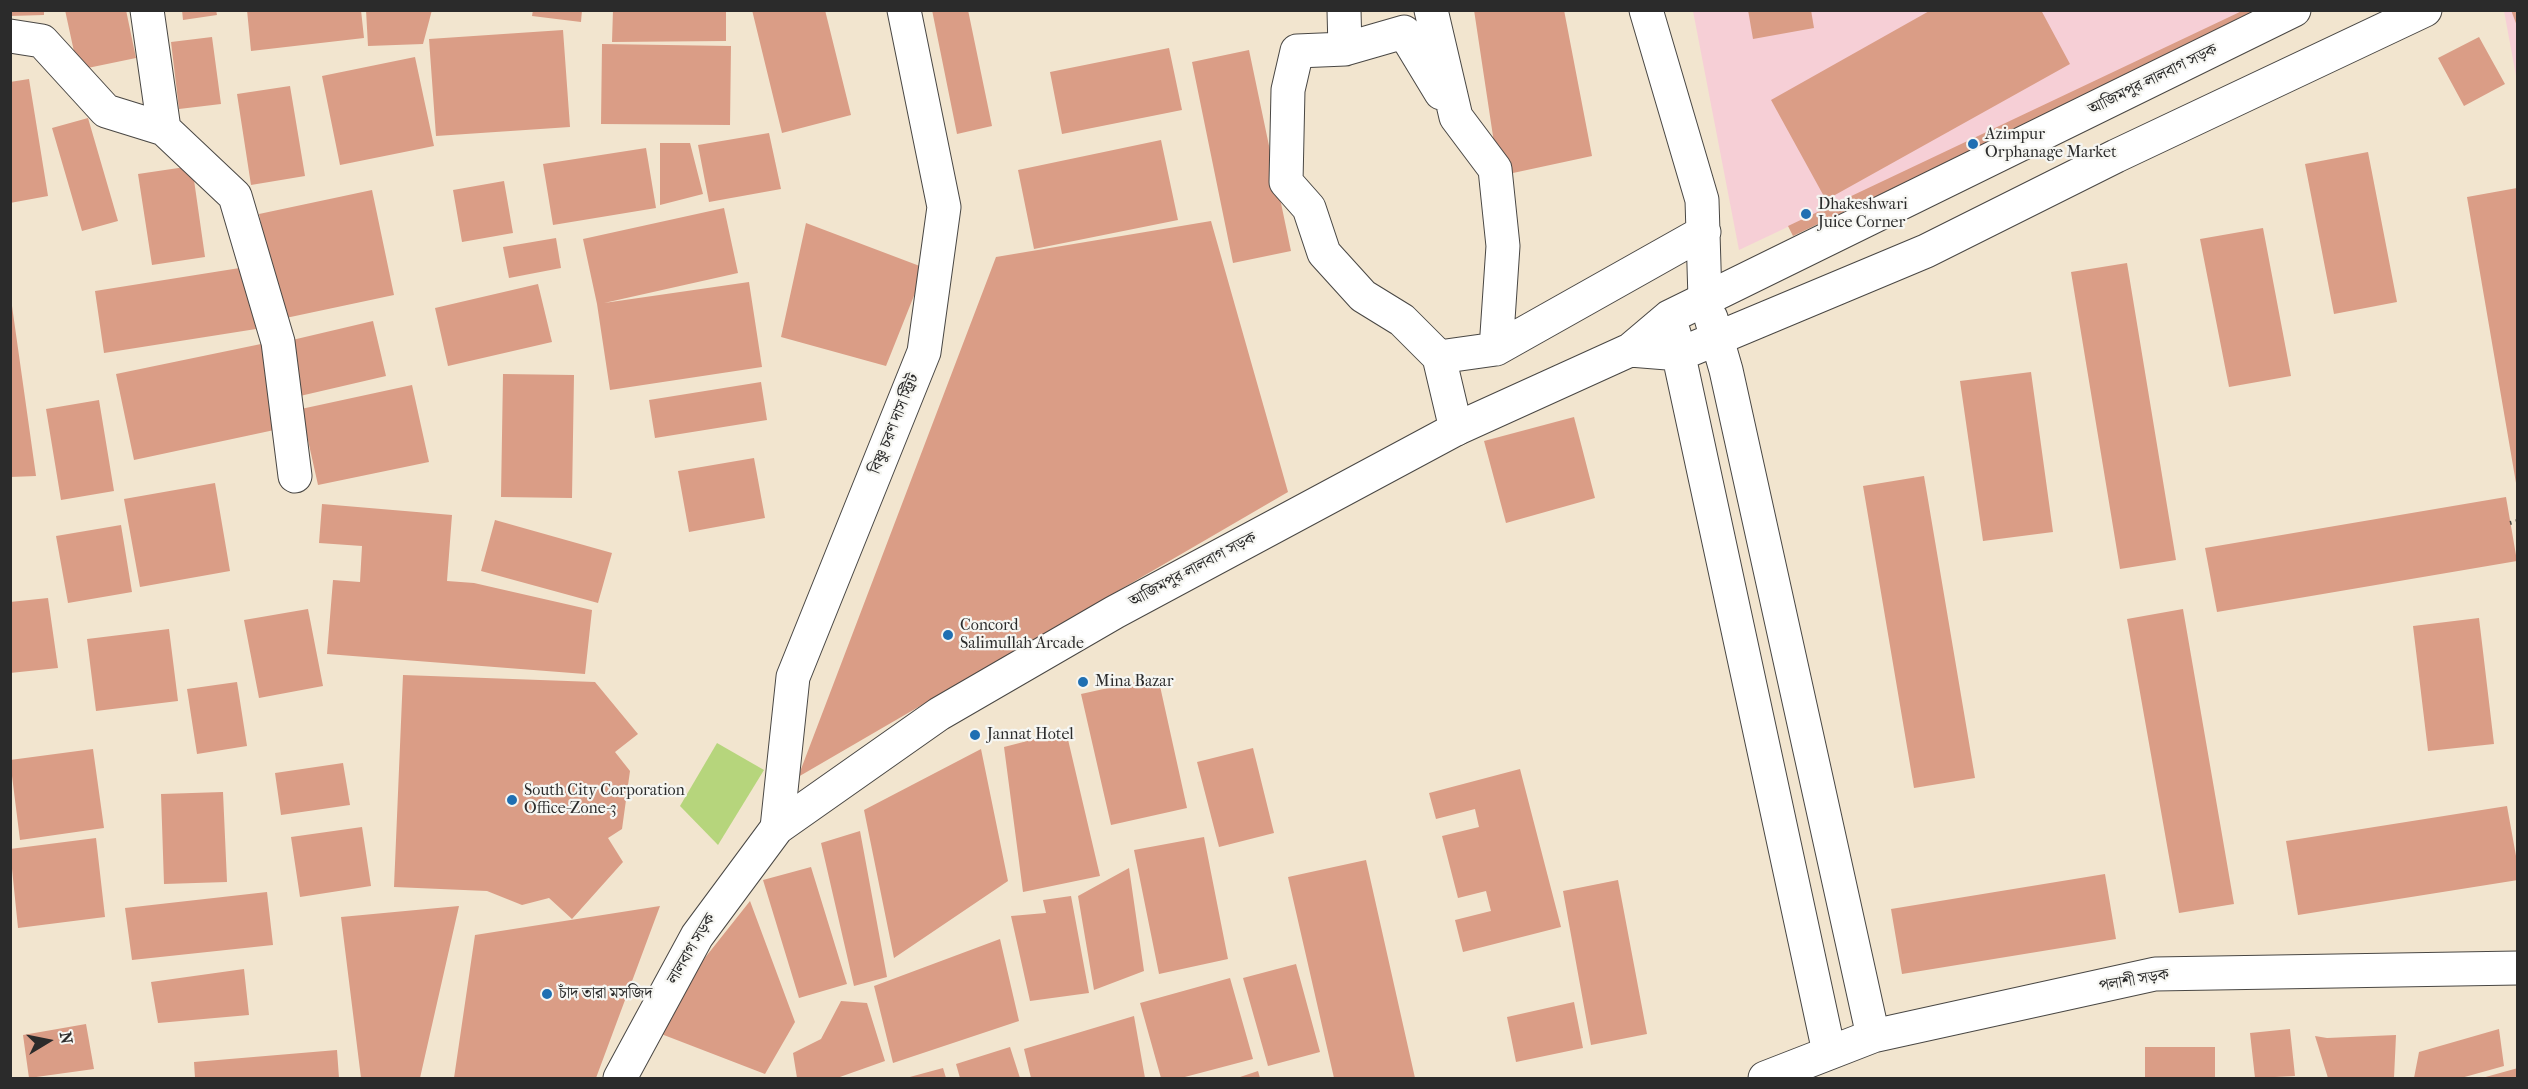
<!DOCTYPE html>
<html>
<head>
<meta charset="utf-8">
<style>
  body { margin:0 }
  #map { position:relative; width:2528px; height:1089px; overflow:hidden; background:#f2e5cf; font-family:"IM FELL French Canon",serif }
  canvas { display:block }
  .frame { position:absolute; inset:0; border:12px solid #2b2b2b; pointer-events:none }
  .north { position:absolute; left:18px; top:1011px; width:60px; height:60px; -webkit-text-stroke:4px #f6f6f2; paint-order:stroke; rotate:80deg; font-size:16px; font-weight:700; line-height:24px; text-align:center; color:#2b2b2b }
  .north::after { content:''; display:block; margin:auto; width:21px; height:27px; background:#2b2b2b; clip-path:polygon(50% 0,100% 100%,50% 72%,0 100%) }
</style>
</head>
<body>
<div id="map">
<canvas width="2528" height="1089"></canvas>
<div class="frame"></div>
<div class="north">N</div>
</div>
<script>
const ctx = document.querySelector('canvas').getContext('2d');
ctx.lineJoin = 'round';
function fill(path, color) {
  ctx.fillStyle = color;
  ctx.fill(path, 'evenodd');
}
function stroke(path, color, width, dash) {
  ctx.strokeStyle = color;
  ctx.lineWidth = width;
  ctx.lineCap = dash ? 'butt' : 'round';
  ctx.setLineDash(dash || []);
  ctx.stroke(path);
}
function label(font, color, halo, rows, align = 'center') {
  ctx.font = font + ' "IM FELL French Canon","Noto Serif Bengali",serif';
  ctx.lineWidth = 4.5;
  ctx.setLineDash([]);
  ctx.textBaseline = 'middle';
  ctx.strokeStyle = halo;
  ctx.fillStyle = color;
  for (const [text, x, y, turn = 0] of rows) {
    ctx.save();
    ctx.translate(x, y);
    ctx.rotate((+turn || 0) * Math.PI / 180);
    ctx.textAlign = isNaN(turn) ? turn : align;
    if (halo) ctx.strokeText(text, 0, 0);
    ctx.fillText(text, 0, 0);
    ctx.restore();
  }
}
fill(new Path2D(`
  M1693 11H2244L1739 250Z
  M2504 11H2517V81Z`), '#f6cfd6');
fill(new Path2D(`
  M717 743 764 770 718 845 680 806Z`), '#b6d57c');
fill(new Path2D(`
  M10 10H44V15L10 16Z
  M65 10H126L136 58 78 70Z
  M182 10H216L217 15 183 20Z
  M247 10H361L364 38 251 51Z
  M366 10H432L423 44 368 46Z
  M533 10H582L581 22 532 16Z
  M613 10H726V41L612 42Z
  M752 10H825L851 115 782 133Z
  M932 10H968L992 126 957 134Z
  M1474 10H1564L1592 156 1499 176Z
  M1748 10H1811L1814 28 1753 39Z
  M1931 10H2041L2070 64 1826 200 1771 100Z
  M2244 10H2266L1793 236 1788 226Z
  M2511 10H2518V26H2517Z
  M563 30 570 127 436 136 429 39Z
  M212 37 221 104 179 109 171 42Z
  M2479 37 2505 84 2464 106 2438 58Z
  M602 44 731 46 730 125 601 124Z
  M1169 48 1182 110 1062 134 1050 72Z
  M1249 50 1291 251 1233 263 1192 62Z
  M415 57 434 146 340 165 322 76Z
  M29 79 48 196 10 203V82Z
  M290 86 305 176 251 185 237 94Z
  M88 118 118 221 82 231 52 128Z
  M769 133 781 189 709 202 698 145Z
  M1161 140 1178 220 1034 249 1018 170Z
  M660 143H690L703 194 660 205Z
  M646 148 656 208 553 225 543 164Z
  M2368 152 2397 302 2334 314 2305 164Z
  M192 166 205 257 152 265 138 174Z
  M504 181 513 233 462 242 453 190Z
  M2517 188 2518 482 2516 483 2467 197Z
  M372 190 394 295 281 319 259 214Z
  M724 208 738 273 604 303 749 282 762 367 610 390 597 304 583 239Z
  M1211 221 1288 492 798 777 996 257Z
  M806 223 925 268 886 366 781 337Z
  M2263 228 2291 376 2229 387 2200 239Z
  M556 238 561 268 509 278 503 247Z
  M2127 263 2176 560 2120 569 2071 272Z
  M246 267 256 329 104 353 95 291Z
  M538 284 552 342 448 366 435 308Z
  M10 306H12L36 476 10 477Z
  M373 321 386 376 300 396 288 341Z
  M261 344 279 429 134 460 116 374Z
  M2031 372 2053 532 1983 541 1960 381Z
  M503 374 574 375 572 498 501 497Z
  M761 382 767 420 655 438 649 400Z
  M412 385 429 462 318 485 301 409Z
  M99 400 114 491 61 500 46 409Z
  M1574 417 1595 498 1506 523 1484 441Z
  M754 458 765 518 689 532 678 471Z
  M1924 476 1975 778 1914 788 1863 486Z
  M215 483 230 571 140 587 124 499Z
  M2506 497 2517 561 2217 612 2205 548Z
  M322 504 452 515 447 581 474 583 592 610 585 674 327 654 333 580 360 582 362 546 319 543Z
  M495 520 612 553 598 603 481 571Z
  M121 525 132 592 68 603 56 536Z
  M48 598 58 668 10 673V602Z
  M308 609 323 686 259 698 244 620Z
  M2183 609 2234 904 2179 913 2127 619Z
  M2479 618 2494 744 2428 751 2413 626Z
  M169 629 178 701 96 711 87 639Z
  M403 675 595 682 638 734 615 752 630 771 622 829 608 838 623 862 572 919 549 898 522 905 487 891 394 887Z
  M1158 677 1187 808 1111 825 1081 694Z
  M237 682 247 746 197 754 187 689Z
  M1066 731 1100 876 1023 892 1004 747Z
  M1253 748 1274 833 1219 847 1197 762Z
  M93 749 104 828 20 840 10 760Z
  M981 749 1008 881 894 958 864 810Z
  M343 763 350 805 281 815 275 773Z
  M1520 769 1561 927 1463 952 1455 920 1491 911 1486 891 1458 898 1442 836 1479 827 1475 809 1436 819 1429 793Z
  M223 792 227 882 164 884 161 794Z
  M2507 806 2518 867V880L2298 915 2286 841Z
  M362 827 371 886 300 897 291 837Z
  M860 831 887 977 854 986 821 843Z
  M1204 837 1228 959 1159 974 1134 850Z
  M96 838 105 917 18 928 10 849Z
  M1366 860 1415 1078H1334L1288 877Z
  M811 867 847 984 799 998 763 880Z
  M1129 868 1144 971 1094 990 1078 896Z
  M2105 874 2116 939 1902 974 1891 909Z
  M1618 880 1647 1034 1591 1045 1563 891Z
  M267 892 273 945 132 960 125 908Z
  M1071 896 1089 993 1030 1001 1011 916 1046 913 1043 900Z
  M750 901 795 1022 765 1074 656 1032 704 959Z
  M459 906 420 1078H361L341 917Z
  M660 906 596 1078H454L475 935Z
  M1000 939 1019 1021 893 1063 874 986Z
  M1296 964 1320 1052 1268 1066 1243 978Z
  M244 969 249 1015 158 1023 151 982Z
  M1230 978 1253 1059 1181 1078H1161L1140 1003Z
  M841 1001 867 1003 885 1061 837 1078H797L793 1053 821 1039Z
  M1574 1002 1583 1048 1516 1062 1507 1017Z
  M1134 1016 1145 1078H1031L1024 1049Z
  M86 1024 94 1069 29 1078 23 1035Z
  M2290 1029 2295 1076 2255 1078 2250 1033Z
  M2499 1029 2504 1066 2461 1078H2414L2419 1052Z
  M2396 1035 2394 1078H2328L2315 1036 2327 1038Z
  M1010 1047 1020 1078H960L956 1064Z
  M2145 1047H2215V1078H2145Z
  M337 1050 339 1078H195L194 1062Z
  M943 1068 946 1078H906Z
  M2518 1068V1078H2482Z
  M1258 1071 1260 1078H1237Z`), '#da9d86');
const street = new Path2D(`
  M147 10 164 129 235 196 278 342 295 476
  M1344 10 1345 49 1404 32 1441 93
  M1431 10 1456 117 1495 169 1503 246 1496 349
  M1646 10 1702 200 1705 299
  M10 36 42 41 106 111 164 129
  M1345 49 1297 51 1288 90 1286 182 1309 208 1324 253 1363 296 1402 320 1439 357 1456 429
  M1439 357 1496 349 1704 232
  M777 828 793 677 924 352 944 207 904 10`);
const secondary = new Path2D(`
  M1711 318 1726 370 1873 1036
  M1674 333 1829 1052
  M1630 350 1680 354 1926 251 2116 156 2425 10
  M620 1078 697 936 777 828 939 714 1115 612 1456 429 1630 350 1669 317 2294 10
  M1765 1078 1873 1036 2155 974 2518 968`);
stroke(street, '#494744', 35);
stroke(secondary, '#494744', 35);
stroke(new Path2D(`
  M2510 523 2518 521`), '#494744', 4, [1.5, 4.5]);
stroke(street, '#fff', 33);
stroke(secondary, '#fff', 33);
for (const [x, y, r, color] of [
  [1973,144,6,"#1f6fb2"],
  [1806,214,6,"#1f6fb2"],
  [948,635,6,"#1f6fb2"],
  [1083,682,6,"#1f6fb2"],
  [975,735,6,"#1f6fb2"],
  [512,800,6,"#1f6fb2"],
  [547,994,6,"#1f6fb2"]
]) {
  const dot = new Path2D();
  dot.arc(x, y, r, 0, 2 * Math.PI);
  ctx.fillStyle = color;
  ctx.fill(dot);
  stroke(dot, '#f6f6f2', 2);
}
label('16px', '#2b2b2b', '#f6f6f2', [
  ["আজিমপুর-লালবাগ সড়ক",2153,80,-26],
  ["বিষ্ণু চরণ দাস স্ট্রিট",895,424,-68],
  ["আজিমপুর-লালবাগ সড়ক",1193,570,-28],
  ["লালবাগ সড়ক",692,949,-59],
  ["পলাশী সড়ক",2134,981,-10]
]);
label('16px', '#2b2b2b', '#f6f6f2', [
  ["Azimpur",1985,135],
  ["Orphanage Market",1985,153],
  ["Dhakeshwari",1818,205],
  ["Juice Corner",1818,223],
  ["Concord",960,626],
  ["Salimullah Arcade",960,644],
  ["Mina Bazar",1095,682],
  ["Jannat Hotel",987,735],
  ["South City Corporation",524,791],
  ["Office-Zone-3",524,809],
  ["চাঁদ তারা মসজিদ",559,994]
], 'left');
</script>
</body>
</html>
